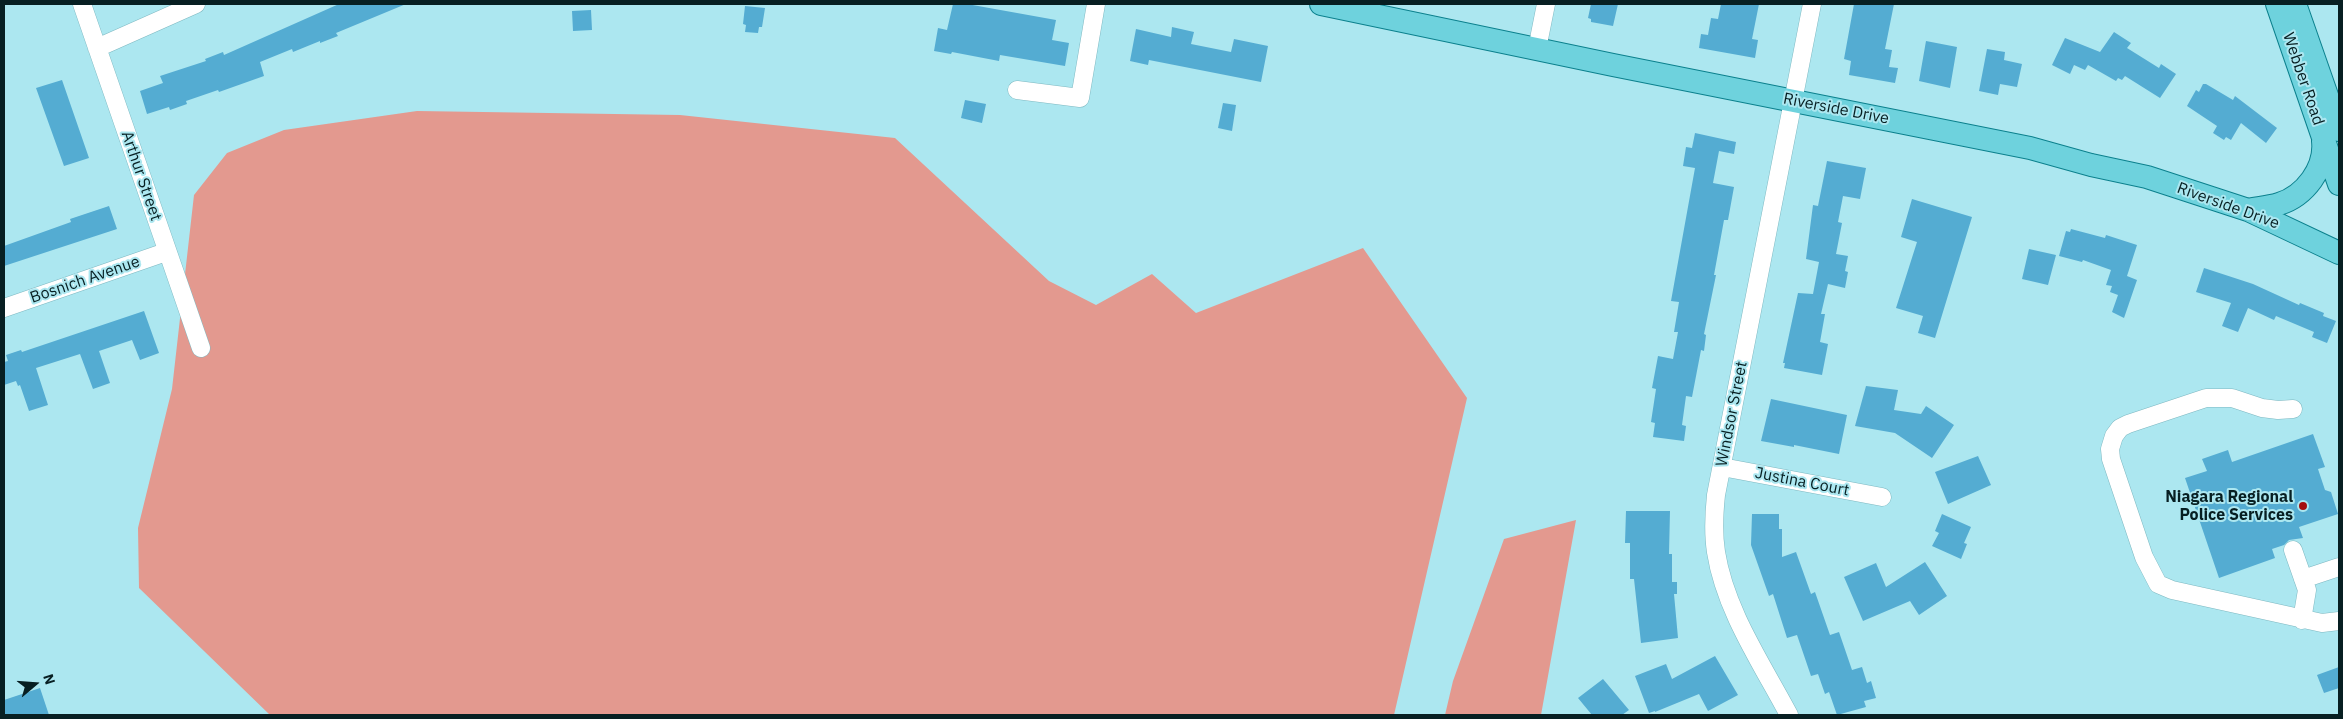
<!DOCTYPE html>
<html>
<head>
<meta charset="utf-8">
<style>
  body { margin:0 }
  #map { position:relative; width:2343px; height:719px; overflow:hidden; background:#ace7f0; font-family:"IBM Plex Sans",sans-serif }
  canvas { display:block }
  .frame { position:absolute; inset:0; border:5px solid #071f22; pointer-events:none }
  .north { position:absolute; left:10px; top:659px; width:50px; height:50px; -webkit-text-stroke:4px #ace7f0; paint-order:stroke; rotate:72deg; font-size:14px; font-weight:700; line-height:20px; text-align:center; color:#071f22 }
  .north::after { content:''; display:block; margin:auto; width:18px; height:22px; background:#071f22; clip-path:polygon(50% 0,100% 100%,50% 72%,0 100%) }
</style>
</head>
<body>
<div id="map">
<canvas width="2343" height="719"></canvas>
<div class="frame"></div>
<div class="north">N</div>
</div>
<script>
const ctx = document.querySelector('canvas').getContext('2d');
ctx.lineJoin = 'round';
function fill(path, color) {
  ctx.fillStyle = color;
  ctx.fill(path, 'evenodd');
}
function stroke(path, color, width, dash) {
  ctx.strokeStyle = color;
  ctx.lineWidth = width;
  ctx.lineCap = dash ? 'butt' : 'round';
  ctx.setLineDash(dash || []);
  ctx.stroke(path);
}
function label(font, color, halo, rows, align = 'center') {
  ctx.font = font + ' "IBM Plex Sans",sans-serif';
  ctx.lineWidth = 4;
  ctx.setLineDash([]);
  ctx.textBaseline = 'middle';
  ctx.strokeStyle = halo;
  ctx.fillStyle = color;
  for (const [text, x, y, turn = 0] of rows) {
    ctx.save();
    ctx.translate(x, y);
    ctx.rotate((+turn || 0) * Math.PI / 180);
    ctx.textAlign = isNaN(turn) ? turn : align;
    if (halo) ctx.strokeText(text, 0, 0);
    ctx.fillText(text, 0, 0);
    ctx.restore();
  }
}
fill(new Path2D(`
  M417 111 680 115 895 138 1049 281 1096 305 1152 274 1196 313 1363 248 1467 398 1394 715H270L139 588 138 528 172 389 194 195 227 153 284 130Z
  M1576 520 1541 715H1445L1453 681 1504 539Z`), '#e3998f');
fill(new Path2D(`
  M339 4H406L336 33 338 36 320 43V41L293 52 292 49 260 62 264 76 219 92 218 90 186 101 187 104 170 110 169 107 147 114 140 91 163 83 160 76 206 61 205 59 223 52 224 55Z
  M953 4H967L1056 20 1052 40 1069 43 1065 66 1000 55 999 61 952 52 951 54 934 51 938 28 947 30Z
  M1591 4H1618L1613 26 1591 22V19L1588 18Z
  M1721 4H1759L1752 39 1758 40 1755 58 1699 48 1701 34 1708 35 1711 18 1718 19Z
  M1854 4H1894L1885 49 1892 50 1889 67 1898 68 1895 83 1849 75 1851 61 1844 59Z
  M745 6 765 8 762 27H759L758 33 745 32 746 25 743 24Z
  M591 10 592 30 573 31 572 11Z
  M1172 27 1194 32 1191 44 1231 52 1234 39 1268 46 1261 82 1149 60 1148 65 1130 61 1136 29 1171 37Z
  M2114 32 2131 43 2127 48 2159 68 2161 64 2176 74 2160 98 2125 76 2122 80 2118 78 2116 81 2088 65 2085 70 2074 65 2070 74 2052 65 2065 38 2100 52Z
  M1926 41 1957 47 1950 88 1919 81Z
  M1987 49 2005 52 2004 60 2022 64 2017 87 2000 84 1998 95 1979 91Z
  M62 80 89 158 64 166 36 88Z
  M2203 84H2206L2233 100 2235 96 2277 128 2266 143 2241 123 2231 140 2226 137 2224 140 2213 133 2217 126 2187 106 2196 90 2199 92Z
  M965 100 986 104 982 123 961 118Z
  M1223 103 1236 105 1232 131 1218 128Z
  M1695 133 1736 142 1734 154 1719 151 1713 183 1734 187 1728 220H1724L1714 275H1716L1704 334 1706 335 1704 351 1701 350 1692 397 1686 396 1682 425 1686 426 1684 441 1653 437 1655 423 1651 422 1656 389 1652 388 1658 356 1673 359 1678 332H1674L1679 302 1671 301 1695 168 1683 166 1686 147 1692 148Z
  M1827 161 1866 168 1860 199 1843 196 1838 222 1842 223 1836 254 1848 256 1845 271 1848 272 1845 288 1828 284 1821 314H1825L1820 342 1828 344 1822 375 1784 368 1785 363H1783L1798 293 1813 294 1819 262 1806 259 1813 205 1818 206Z
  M1912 199 1972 217 1935 338 1918 333 1923 316 1896 308 1917 242 1901 237Z
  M109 206 117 229 4 266V246L71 222 70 219Z
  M2071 229 2105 238 2106 235 2137 245 2127 276 2137 280 2124 318 2112 312 2118 295 2110 292 2112 286 2106 285 2111 270 2083 260 2082 262 2059 256 2066 231 2070 232Z
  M2029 249 2056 255 2048 285 2022 279Z
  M2204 268 2253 284 2299 305 2300 303 2324 313 2323 316 2336 321 2327 343 2312 337 2314 332 2276 316 2274 320 2248 308 2238 332 2222 326 2231 303 2196 292Z
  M144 311 159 353 140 360 132 340 99 351 110 383 93 389 80 354 36 368 48 405 29 411 20 385 18 386 16 381 4 385V362L8 361 6 355 21 350 22 352Z
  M1866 386 1898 390 1894 410 1921 414 1926 406 1954 425 1932 458 1895 433 1855 426Z
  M1771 399 1847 415 1839 454 1794 445V447L1761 441Z
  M2313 434 2325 467 2318 469 2325 490 2331 492 2338 514 2299 527 2303 538 2289 540 2284 545 2272 549 2275 558 2219 578 2185 478 2207 471 2202 459 2228 450 2232 462Z
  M1978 456 1991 485 1948 504 1935 472Z
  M1626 511H1670L1669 554H1672V582H1677V594H1674L1678 638 1641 643 1634 579H1630V543H1625Z
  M1752 514H1779V529H1782V557L1796 552 1811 594 1815 592 1830 635 1839 632 1852 670 1862 667 1867 683 1871 681 1876 698 1864 701 1866 707 1837 715 1829 692 1825 694 1818 674 1811 676 1797 635 1787 638 1773 594 1769 596 1751 545Z
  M1942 514 1971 527 1964 543 1967 544 1961 559 1932 546 1939 533 1935 531Z
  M1925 562 1947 596 1919 615 1910 601 1863 621 1844 577 1876 563 1886 587Z
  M1715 656 1738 695 1708 711 1699 694 1655 712V711L1649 713 1635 676 1666 664 1672 679Z
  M2339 667V688L2324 693 2317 675Z
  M1603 679 1629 710 1622 715H1592L1578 698Z
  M40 688 49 715H4V700Z`), '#54acd2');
const minor = new Path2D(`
  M82 4 201 348
  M97 48 196 4
  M1537 49 1546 4
  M1017 90 1080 98 1096 4
  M4 308 166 252
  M2293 409 2278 410 2262 408 2232 398H2206L2128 424 2120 428 2114 436 2110 449 2111 459 2144 557 2158 584 2172 590 2322 623 2339 621
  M1722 467 1882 497
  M2293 550 2307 590 2302 620
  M2303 579 2339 567
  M1789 715C1762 664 1725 610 1716 552 1713 533 1714 514 1716 495L1812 4`);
const major = new Path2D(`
  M1321 4 1613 65 2030 148 2091 165 2147 177 2248 210 2339 253
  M2277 4 2339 184
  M2295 4 2339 130
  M2248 210C2258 208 2269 207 2279 204 2305 196 2326 168 2323 141`);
stroke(minor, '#7eb8c1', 19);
stroke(major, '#0b808d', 24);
stroke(minor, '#fff', 18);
stroke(major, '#6ed2dd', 22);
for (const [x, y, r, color] of [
  [2303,506,5,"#a40d0e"]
]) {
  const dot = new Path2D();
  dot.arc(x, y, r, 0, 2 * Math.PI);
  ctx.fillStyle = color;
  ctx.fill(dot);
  stroke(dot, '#ace7f0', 2);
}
label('16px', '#071f22', '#ace7f0', [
  ["Webber Road",2303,79,71],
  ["Riverside Drive",1836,109,11],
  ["Arthur Street",141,176,71],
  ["Riverside Drive",2228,206,20],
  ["Bosnich Avenue",85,280,-19],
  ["Windsor Street",1732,414,-79],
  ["Justina Court",1802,482,11]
]);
label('bold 16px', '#071f22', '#ace7f0', [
  ["Niagara Regional",2293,497],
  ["Police Services",2293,515]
], 'right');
</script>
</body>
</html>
